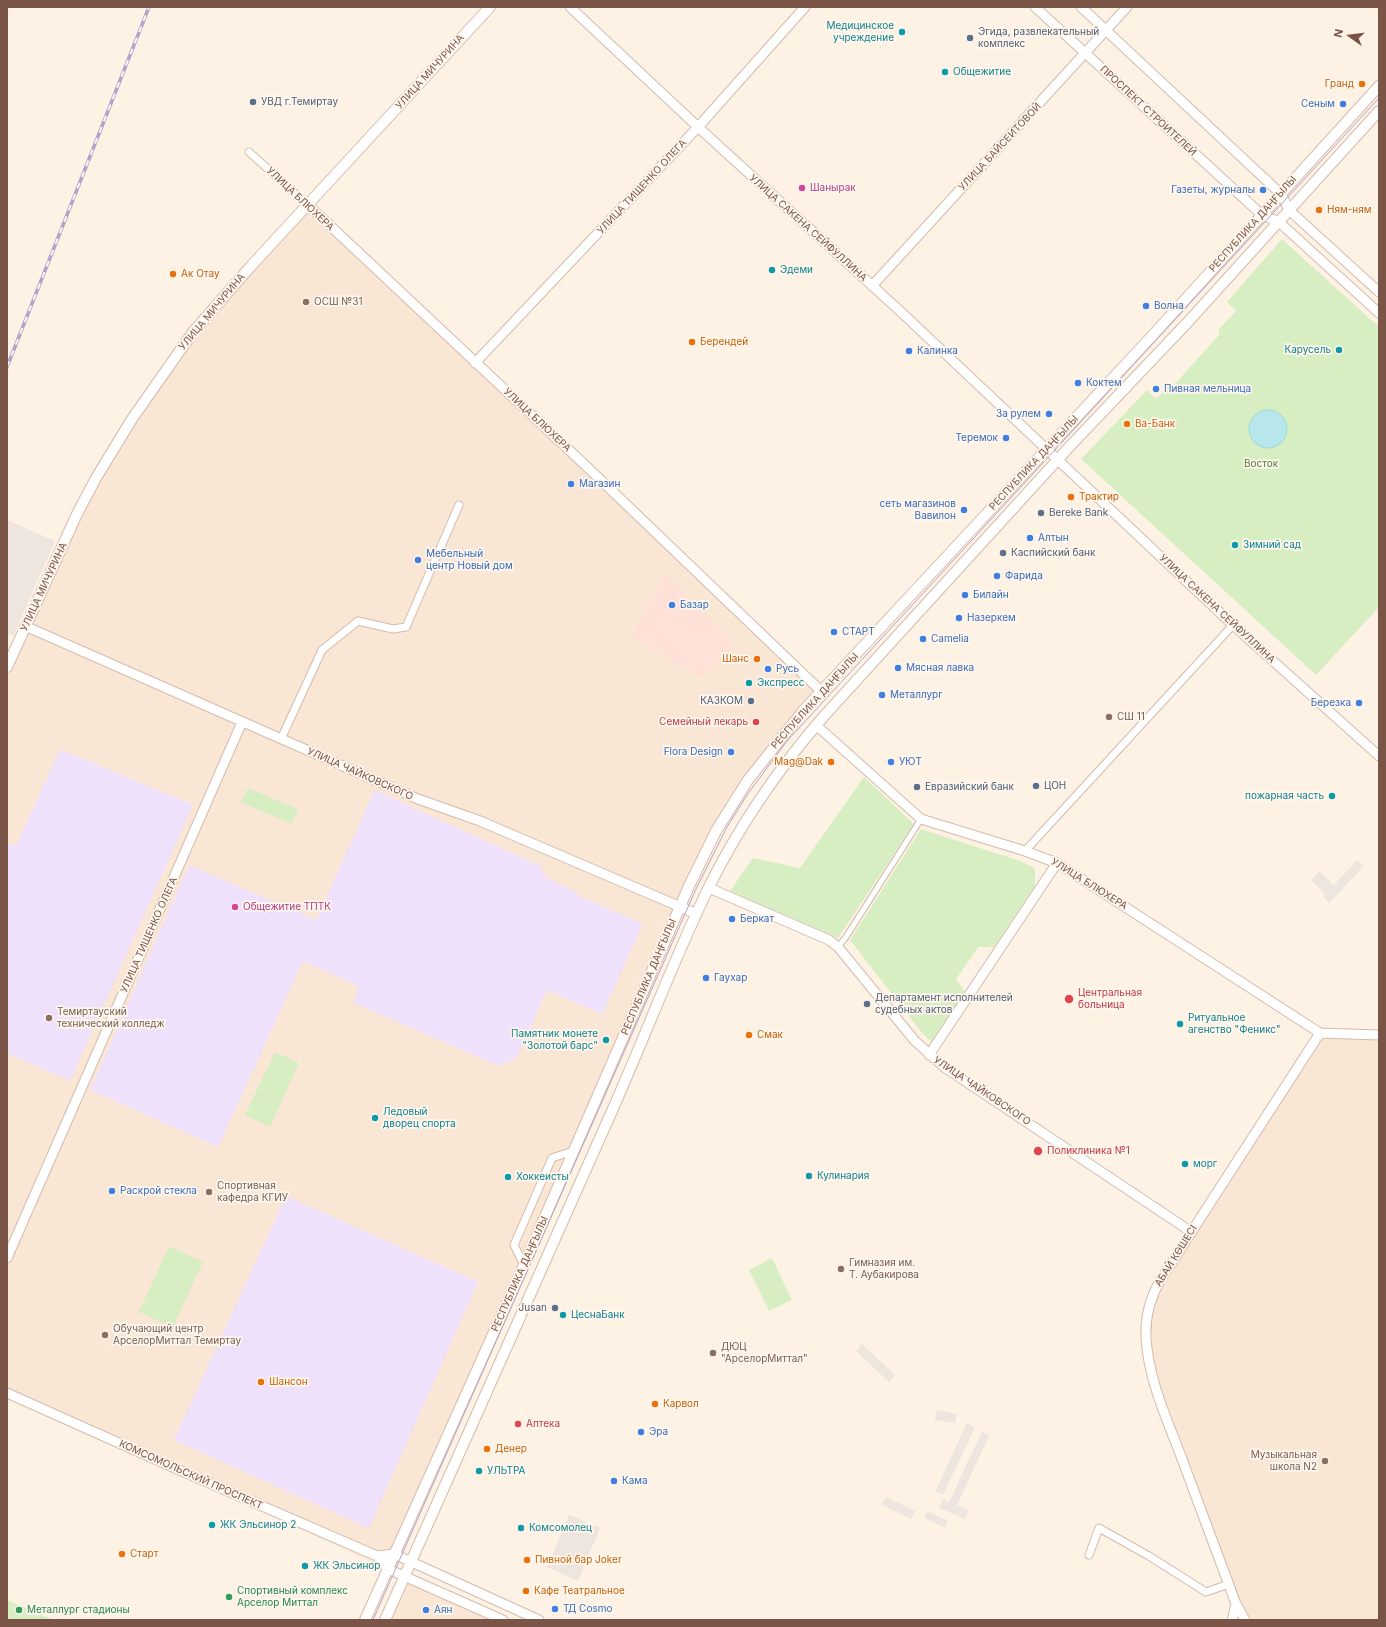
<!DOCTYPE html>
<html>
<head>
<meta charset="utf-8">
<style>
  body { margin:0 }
  #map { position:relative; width:1386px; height:1627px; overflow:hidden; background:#fef2e5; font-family:Inter,sans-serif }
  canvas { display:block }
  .frame { position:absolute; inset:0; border:8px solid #7a5547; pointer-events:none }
  .north { position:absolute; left:1330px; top:16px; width:40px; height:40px; -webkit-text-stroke:3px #fff6ed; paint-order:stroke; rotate:284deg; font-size:11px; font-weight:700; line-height:16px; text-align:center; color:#7a5547 }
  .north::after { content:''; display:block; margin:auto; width:14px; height:18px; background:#7a5547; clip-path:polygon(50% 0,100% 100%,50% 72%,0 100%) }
</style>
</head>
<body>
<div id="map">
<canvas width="1386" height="1627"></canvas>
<div class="frame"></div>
<div class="north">N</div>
</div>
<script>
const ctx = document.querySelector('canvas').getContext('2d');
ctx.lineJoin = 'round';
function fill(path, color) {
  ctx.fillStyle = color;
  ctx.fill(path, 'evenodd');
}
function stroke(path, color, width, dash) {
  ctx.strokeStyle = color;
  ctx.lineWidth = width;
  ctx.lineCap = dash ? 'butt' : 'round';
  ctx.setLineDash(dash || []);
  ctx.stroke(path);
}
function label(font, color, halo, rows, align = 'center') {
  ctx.font = font + ' Inter,sans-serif';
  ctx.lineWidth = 3.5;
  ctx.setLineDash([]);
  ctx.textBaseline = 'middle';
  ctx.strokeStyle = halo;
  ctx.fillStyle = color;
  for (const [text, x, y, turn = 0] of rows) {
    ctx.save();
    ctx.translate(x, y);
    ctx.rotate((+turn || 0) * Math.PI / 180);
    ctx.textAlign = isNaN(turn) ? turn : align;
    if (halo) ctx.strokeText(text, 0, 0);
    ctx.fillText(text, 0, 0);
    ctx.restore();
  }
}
fill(new Path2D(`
  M308 205 822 692 764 759 716 831 388 1569 7 1396V668L77 514 193 332Z
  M1320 1033 1379 1035V1620H1230L1235 1607 1148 1356 1151 1300Z
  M407 1582 491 1620H391Z`), '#f9e6d5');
fill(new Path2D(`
  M663 573 735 644 702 678 632 637Z`), '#ffe1d8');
fill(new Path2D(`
  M7 520 55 541 13 636 7 633Z
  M1357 860 1364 866 1329 903 1323 896 1325 894 1311 880 1319 871 1334 885Z
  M862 1344 895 1375 889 1382 856 1351Z
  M936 1410 957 1414 955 1423 935 1420Z
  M967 1423 975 1427 943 1495 935 1492Z
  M982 1432 989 1436 957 1505 968 1510 965 1519 939 1508 943 1499 949 1502Z
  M886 1497 915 1511 911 1519 882 1505Z
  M927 1511 948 1521 945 1528 924 1518Z
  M569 1515 600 1528 578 1581 547 1567Z`), '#eee5df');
fill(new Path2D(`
  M60 749 193 805 70 1081 7 1053V843L16 846Z
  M375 790 542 867 543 876 576 892 579 896 643 924 602 1014 547 990 517 1057 499 1066 354 1003 358 986 303 961 218 1147 90 1090 189 865 316 920Z
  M286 1196 478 1282 369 1528 174 1440Z`), '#efe1fb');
fill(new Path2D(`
  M1282 239 1379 327V607L1316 675 1081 459 1147 390 1156 399 1166 388 1172 387 1219 335V329L1236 311 1227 302Z
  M864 777 914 824 838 938 730 891 753 858 800 868Z
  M248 788 298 809 291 824 241 802Z
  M921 829 1020 861 1035 868V886L994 947H979L956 979 965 992 931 1042 918 1028 850 940Z
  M275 1052 299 1063 270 1127 245 1115Z
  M169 1246 203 1262 173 1327 139 1312Z
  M772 1258 792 1300 769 1311 749 1270Z
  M7 1600 54 1620H7Z`), '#d7eec2');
const water = new Path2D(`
  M1249 429a19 19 0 1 1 38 0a19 19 0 1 1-38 0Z`);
fill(water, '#b7e7ea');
stroke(water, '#9cd8dd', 1);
const pedestrian = new Path2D(`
  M838 947 846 937 921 819`);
const minor = new Path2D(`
  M249 152 308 205
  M281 739 322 650 358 621 393 629 406 627 459 505
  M1025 851 1233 625
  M524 1265 514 1245 552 1158 573 1151
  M1089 1555 1099 1528 1149 1556 1206 1592 1229 1584`);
const tertiary = new Path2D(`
  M570 7 698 127 900 311 1233 625 1379 756
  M1035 7 1262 215 1279 222 1379 313
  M1081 7 1281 194 1289 210 1379 292
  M308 205 584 464 822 692
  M872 286 1127 7
  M475 363 698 127 805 7
  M25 626 418 799 480 821 697 914
  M816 725 921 819 1025 851 1057 863 1320 1033
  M709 888 829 940 838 947 915 1041 944 1067 1190 1231
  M929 1055 1057 863
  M7 1258 242 722
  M7 1393 177 1469 377 1556 388 1569 503 1620
  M377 1556 394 1554 539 1620
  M1232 1620 1236 1604
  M1245 1620 1236 1604C1218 1556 1200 1507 1182 1459 1167 1419 1148 1379 1146 1337 1145 1316 1151 1296 1161 1279L1320 1033 1379 1035`);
const secondary = new Path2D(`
  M7 667 77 514 96 478 132 419 193 332 251 266 490 7
  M365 1620 524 1265 689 886 716 831 748 780 803 711 1152 336 1379 86
  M385 1620C460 1450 537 1281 612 1111 644 1039 672 964 706 893 737 829 778 769 824 716L1072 444 1187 323 1379 111`);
stroke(pedestrian, '#d4bbac', 7);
stroke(minor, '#d4bbac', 9);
stroke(tertiary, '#d4bbac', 11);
stroke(secondary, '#d7baa9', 12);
stroke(pedestrian, '#fff', 5);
stroke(minor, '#fff', 7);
stroke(tertiary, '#fff', 9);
stroke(secondary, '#fff', 10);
stroke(new Path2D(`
  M373 1620 696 889 727 827 747 795 787 741 1379 98`), '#b4a2ca', 1);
const rail = new Path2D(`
  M7 367 149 7`);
stroke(rail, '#b4a2ca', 3.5);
stroke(rail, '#fff6ed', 2, [6]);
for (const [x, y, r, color] of [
  [902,32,4,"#0f9aa8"],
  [970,38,4,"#5c6f8a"],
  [945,72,4,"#0f9aa8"],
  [1362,84,4,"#e8710a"],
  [253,102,4,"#5c6f8a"],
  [1343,104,4,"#3f7fe0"],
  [802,188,4,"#d1479c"],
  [1263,190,4,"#3f7fe0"],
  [1319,210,4,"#e8710a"],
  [772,270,4,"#0f9aa8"],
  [173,274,4,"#e8710a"],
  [306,302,4,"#8d6e63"],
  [1146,306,4,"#3f7fe0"],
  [692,342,4,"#e8710a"],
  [1339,350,4,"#0f9aa8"],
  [909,351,4,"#3f7fe0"],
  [1078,383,4,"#3f7fe0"],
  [1156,389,4,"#3f7fe0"],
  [1049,414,4,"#3f7fe0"],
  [1127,424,4,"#e8710a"],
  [1006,438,4,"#3f7fe0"],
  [571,484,4,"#3f7fe0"],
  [1071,497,4,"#e8710a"],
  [964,510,4,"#3f7fe0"],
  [1041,513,4,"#5c6f8a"],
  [1030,538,4,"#3f7fe0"],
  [1235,545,4,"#0f9aa8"],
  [1003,553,4,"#5c6f8a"],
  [418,560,4,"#3f7fe0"],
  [997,576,4,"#3f7fe0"],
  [965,595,4,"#3f7fe0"],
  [672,605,4,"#3f7fe0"],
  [959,618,4,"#3f7fe0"],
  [834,632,4,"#3f7fe0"],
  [923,639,4,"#3f7fe0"],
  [757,659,4,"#e8710a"],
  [898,668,4,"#3f7fe0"],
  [768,669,4,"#3f7fe0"],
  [749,683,4,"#0f9aa8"],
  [882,695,4,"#3f7fe0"],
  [751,701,4,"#5c6f8a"],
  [1359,703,4,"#3f7fe0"],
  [1109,717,4,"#8d6e63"],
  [756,722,4,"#e0444e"],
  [731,752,4,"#3f7fe0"],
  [831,762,4,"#e8710a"],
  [891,762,4,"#3f7fe0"],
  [1036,786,4,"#5c6f8a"],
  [917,787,4,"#5c6f8a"],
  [1332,796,4,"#0f9aa8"],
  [235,907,4,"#d1479c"],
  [732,919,4,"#3f7fe0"],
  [706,978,4,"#3f7fe0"],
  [1069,999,5,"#e0444e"],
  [867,1004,4,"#5c6f8a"],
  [49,1018,4,"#8d6e63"],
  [1180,1024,4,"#0f9aa8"],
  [749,1035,4,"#e8710a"],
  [606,1040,4,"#0f9aa8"],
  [375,1118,4,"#0f9aa8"],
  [1038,1151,5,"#e0444e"],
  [1185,1164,4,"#0f9aa8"],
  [809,1176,4,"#0f9aa8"],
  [508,1177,4,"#0f9aa8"],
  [112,1191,4,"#3f7fe0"],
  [209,1192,4,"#8d6e63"],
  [841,1269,4,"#8d6e63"],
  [555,1308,4,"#5c6f8a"],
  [563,1315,4,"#0f9aa8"],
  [105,1335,4,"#8d6e63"],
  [713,1353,4,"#8d6e63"],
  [261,1382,4,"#e8710a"],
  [655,1404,4,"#e8710a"],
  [518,1424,4,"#e0444e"],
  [641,1432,4,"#3f7fe0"],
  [487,1449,4,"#e8710a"],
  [1325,1461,4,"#8d6e63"],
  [479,1471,4,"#0f9aa8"],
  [614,1481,4,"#3f7fe0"],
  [212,1525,4,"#0f9aa8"],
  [521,1528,4,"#0f9aa8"],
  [122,1554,4,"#e8710a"],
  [527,1560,4,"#e8710a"],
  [305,1566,4,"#0f9aa8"],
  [526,1591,4,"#e8710a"],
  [229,1597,4,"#2e9e5b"],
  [555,1609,4,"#3f7fe0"],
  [19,1610,4,"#2e9e5b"],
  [426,1610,4,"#3f7fe0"]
]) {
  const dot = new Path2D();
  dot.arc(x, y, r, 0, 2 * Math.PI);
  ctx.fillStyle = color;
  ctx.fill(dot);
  stroke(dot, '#fff6ed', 1.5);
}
label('10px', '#0d838f', '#fff6ed', [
  ["Медицинское",894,26,"right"],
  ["учреждение",894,38,"right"],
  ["Общежитие",953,72],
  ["Эдеми",780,270],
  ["Карусель",1331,350,"right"],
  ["Зимний сад",1243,545],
  ["Экспресс",757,683],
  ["пожарная часть",1324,796,"right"],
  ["Ритуальное",1188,1018],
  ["агенство \"Феникс\"",1188,1030],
  ["Памятник монете",598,1034,"right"],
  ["\"Золотой барс\"",598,1046,"right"],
  ["Ледовый",383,1112],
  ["дворец спорта",383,1124],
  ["морг",1193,1164],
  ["Кулинария",817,1176],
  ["Хоккеисты",516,1177],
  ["ЦеснаБанк",571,1315],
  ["УЛЬТРА",487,1471],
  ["ЖК Эльсинор 2",220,1525],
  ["Комсомолец",529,1528],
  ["ЖК Эльсинор",313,1566]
], 'left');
label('10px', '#4e5e75', '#fff6ed', [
  ["Эгида, развлекательный",978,32],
  ["комплекс",978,44],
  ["УВД г.Темиртау",261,102],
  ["Bereke Bank",1049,513],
  ["Каспийский банк",1011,553],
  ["КАЗКОМ",743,701,"right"],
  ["ЦОН",1044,786],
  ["Евразийский банк",925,787],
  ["Департамент исполнителей",875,998],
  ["судебных актов",875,1010],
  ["Jusan",547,1308,"right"]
], 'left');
label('10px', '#7a5547', '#fff6ed', [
  ["УЛИЦА МИЧУРИНА",430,72,-48],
  ["ПРОСПЕКТ СТРОИТЕЛЕЙ",1148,111,43],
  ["УЛИЦА БАЙСЕИТОВОЙ",1000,147,-47],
  ["УЛИЦА ТИЩЕНКО ОЛЕГА",642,187,-47],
  ["УЛИЦА БЛЮХЕРА",300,199,43],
  ["РЕСПУБЛИКА ДАҢҒЫЛЫ",1253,224,-48],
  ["УЛИЦА САКЕНА СЕЙФУЛЛИНА",808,228,42],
  ["УЛИЦА МИЧУРИНА",212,312,-50],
  ["УЛИЦА БЛЮХЕРА",537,420,43],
  ["РЕСПУБЛИКА ДАҢҒЫЛЫ",1034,463,-47],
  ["УЛИЦА МИЧУРИНА",44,587,-65],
  ["УЛИЦА САКЕНА СЕЙФУЛЛИНА",1217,609,43],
  ["РЕСПУБЛИКА ДАҢҒЫЛЫ",815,701,-48],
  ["УЛИЦА ЧАЙКОВСКОГО",360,774,24],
  ["УЛИЦА БЛЮХЕРА",1089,884,32],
  ["УЛИЦА ТИЩЕНКО ОЛЕГА",149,935,-66],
  ["РЕСПУБЛИКА ДАҢҒЫЛЫ",649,977,-67],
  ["УЛИЦА ЧАЙКОВСКОГО",982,1091,34],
  ["АБАЙ КӨШЕСІ",1176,1256,-58],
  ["РЕСПУБЛИКА ДАҢҒЫЛЫ",520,1274,-66],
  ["КОМСОМОЛЬСКИЙ ПРОСПЕКТ",191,1475,24]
]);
label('10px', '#c56008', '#fff6ed', [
  ["Гранд",1354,84,"right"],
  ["Ням-ням",1327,210],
  ["Ак Отау",181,274],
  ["Берендей",700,342],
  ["Ва-Банк",1135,424],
  ["Трактир",1079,497],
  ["Шанс",749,659,"right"],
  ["Mag@Dak",823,762,"right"],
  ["Смак",757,1035],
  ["Шансон",269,1382],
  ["Карвол",663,1404],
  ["Денер",495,1449],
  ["Старт",130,1554],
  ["Пивной бар Joker",535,1560],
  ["Кафе Театральное",534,1591]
], 'left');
label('10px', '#366cbe', '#fff6ed', [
  ["Сеным",1335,104,"right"],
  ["Газеты, журналы",1255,190,"right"],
  ["Волна",1154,306],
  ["Калинка",917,351],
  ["Коктем",1086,383],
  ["Пивная мельница",1164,389],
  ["За рулем",1041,414,"right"],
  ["Теремок",998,438,"right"],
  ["Магазин",579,484],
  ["сеть магазинов",956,504,"right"],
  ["Вавилон",956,516,"right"],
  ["Алтын",1038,538],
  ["Мебельный",426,554],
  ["центр Новый дом",426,566],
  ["Фарида",1005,576],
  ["Билайн",973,595],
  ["Базар",680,605],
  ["Назеркем",967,618],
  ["СТАРТ",842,632],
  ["Camelia",931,639],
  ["Мясная лавка",906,668],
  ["Русь",776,669],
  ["Металлург",890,695],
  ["Березка",1351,703,"right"],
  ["Flora Design",723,752,"right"],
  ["УЮТ",899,762],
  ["Беркат",740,919],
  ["Гаухар",714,978],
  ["Раскрой стекла",120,1191],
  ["Эра",649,1432],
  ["Кама",622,1481],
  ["ТД Cosmo",563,1609],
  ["Аян",434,1610]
], 'left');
label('10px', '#b23c85', '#fff6ed', [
  ["Шанырак",810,188],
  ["Общежитие ТПТК",243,907]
], 'left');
label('10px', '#785e54', '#fff6ed', [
  ["ОСШ №31",314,302],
  ["СШ 11",1117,717],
  ["Темиртауский",57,1012],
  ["технический колледж",57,1024],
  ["Спортивная",217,1186],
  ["кафедра КГИУ",217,1198],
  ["Гимназия им.",849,1263],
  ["Т. Аубакирова",849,1275],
  ["Обучающий центр",113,1329],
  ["АрселорМиттал Темиртау",113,1341],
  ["ДЮЦ",721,1347],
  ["\"АрселорМиттал\"",721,1359],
  ["Музыкальная",1317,1455,"right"],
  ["школа N2",1317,1467,"right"]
], 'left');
label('10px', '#537a3c', '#fff6ed', [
  ["Восток",1261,464]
]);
label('10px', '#be3a42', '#fff6ed', [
  ["Семейный лекарь",748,722,"right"],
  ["Центральная",1078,993],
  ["больница",1078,1005],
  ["Поликлиника №1",1047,1151],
  ["Аптека",526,1424]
], 'left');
label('10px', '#27864d', '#fff6ed', [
  ["Спортивный комплекс",237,1591],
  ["Арселор Миттал",237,1603],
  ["Металлург стадионы",27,1610]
], 'left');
</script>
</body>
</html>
